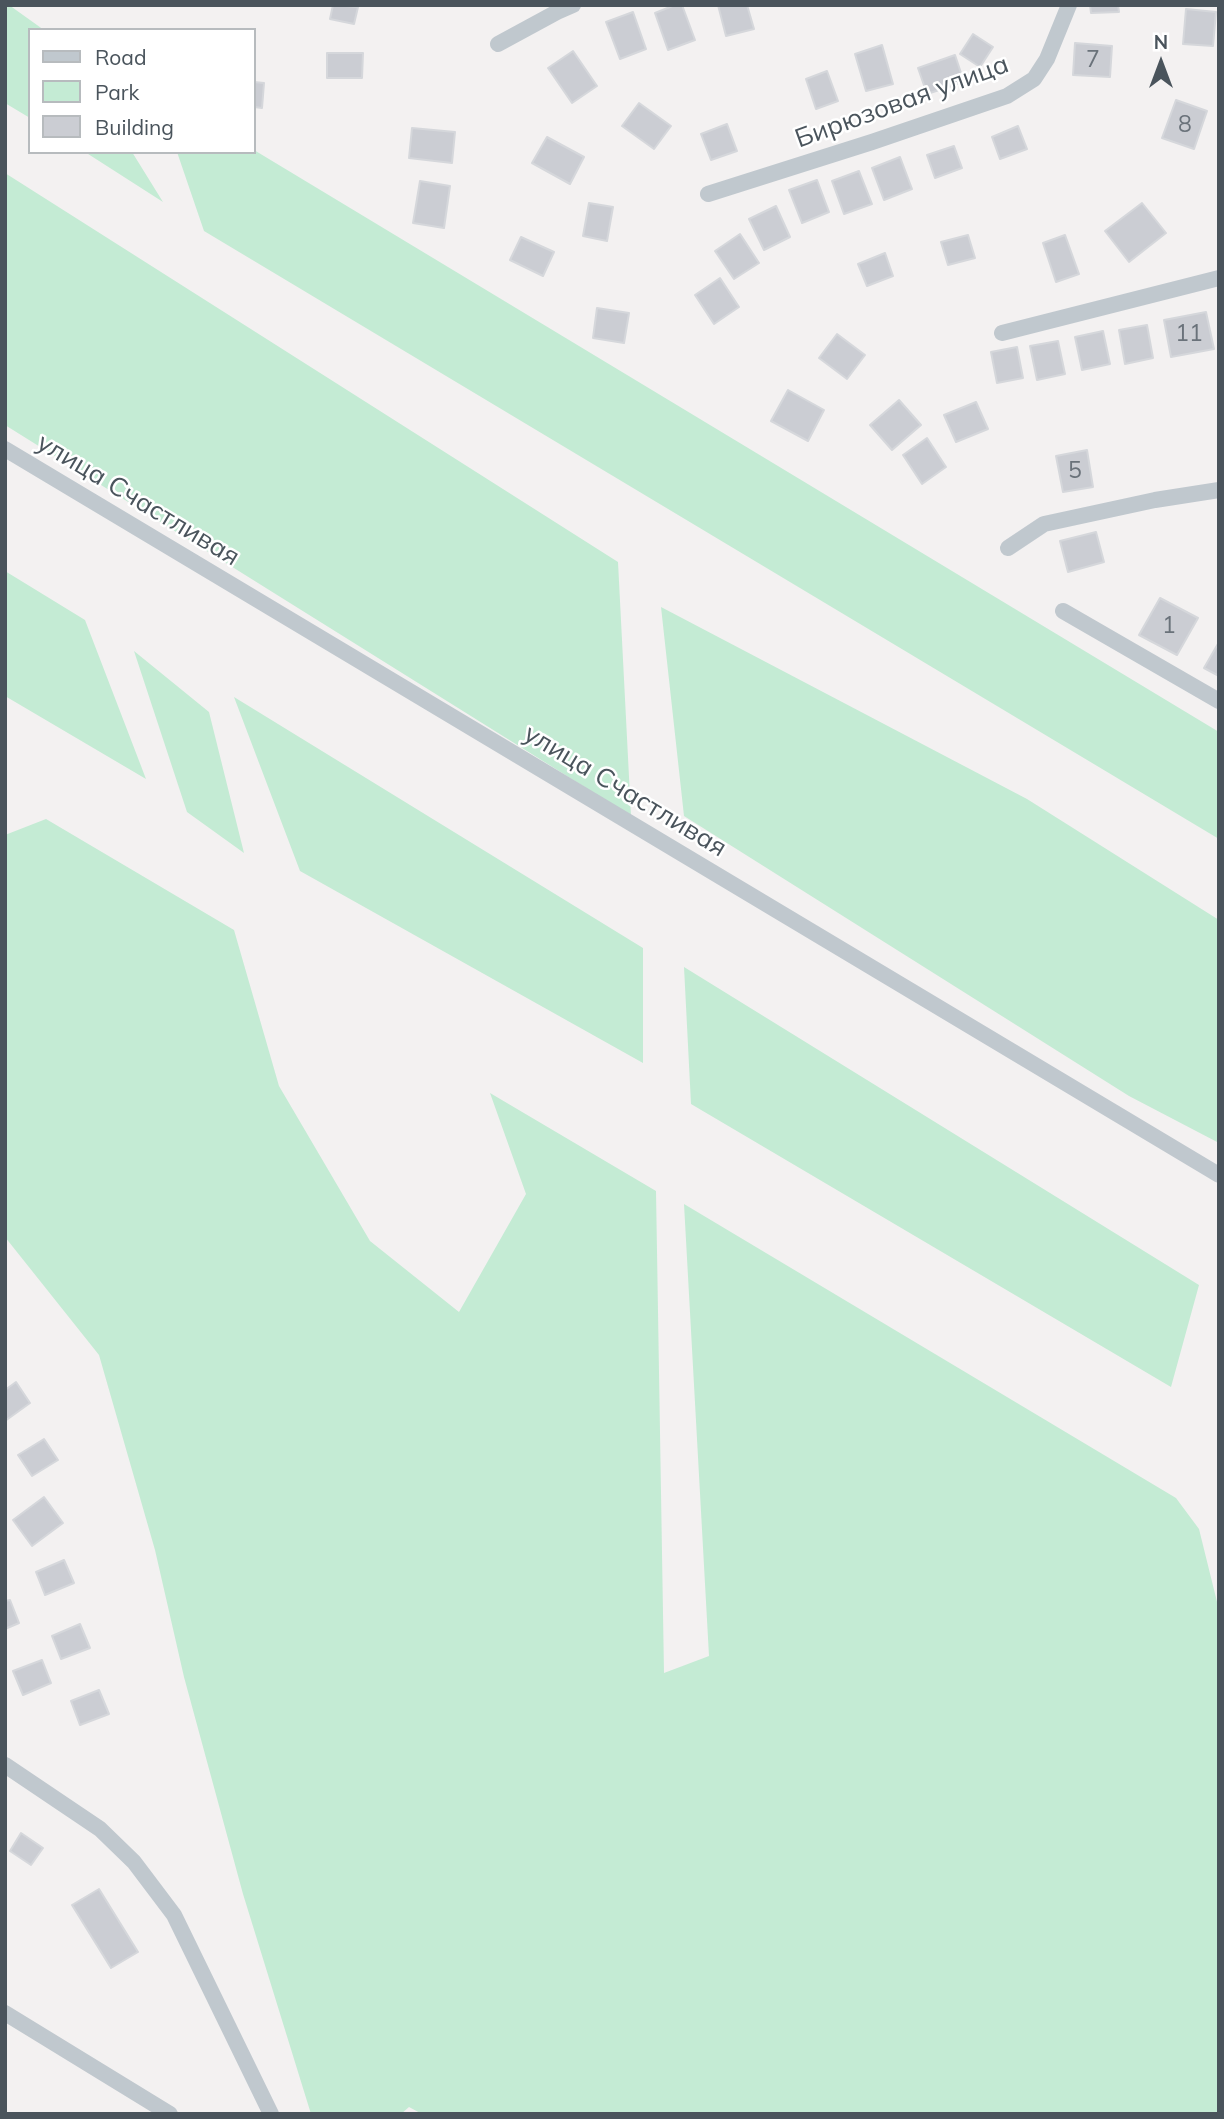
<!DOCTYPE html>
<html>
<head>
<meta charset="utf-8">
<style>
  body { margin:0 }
  #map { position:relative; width:1224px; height:2119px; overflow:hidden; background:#f3f1f1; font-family:Mulish,sans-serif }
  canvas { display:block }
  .frame { position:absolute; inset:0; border:7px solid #4a545c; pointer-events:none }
  .legend { position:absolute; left:28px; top:28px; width:228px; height:126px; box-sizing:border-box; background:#fff; border:2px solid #b7bbbe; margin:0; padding:9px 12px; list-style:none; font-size:21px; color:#4a545c }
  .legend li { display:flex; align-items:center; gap:14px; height:35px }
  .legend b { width:35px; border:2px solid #b7bbbe }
  .north { position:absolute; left:1126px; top:28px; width:70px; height:70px; -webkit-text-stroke:5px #fff; paint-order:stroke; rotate:0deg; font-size:19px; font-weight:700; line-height:28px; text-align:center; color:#4a545c }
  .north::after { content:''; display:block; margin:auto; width:24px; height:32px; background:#4a545c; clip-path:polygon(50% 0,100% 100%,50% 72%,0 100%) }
</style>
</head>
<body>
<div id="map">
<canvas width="1224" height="2119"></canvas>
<div class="frame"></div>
<ul class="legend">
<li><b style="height:9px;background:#c0c8ce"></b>Road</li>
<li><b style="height:19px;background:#c4ebd4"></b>Park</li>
<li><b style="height:19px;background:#cbcdd3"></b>Building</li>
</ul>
<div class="north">N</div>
</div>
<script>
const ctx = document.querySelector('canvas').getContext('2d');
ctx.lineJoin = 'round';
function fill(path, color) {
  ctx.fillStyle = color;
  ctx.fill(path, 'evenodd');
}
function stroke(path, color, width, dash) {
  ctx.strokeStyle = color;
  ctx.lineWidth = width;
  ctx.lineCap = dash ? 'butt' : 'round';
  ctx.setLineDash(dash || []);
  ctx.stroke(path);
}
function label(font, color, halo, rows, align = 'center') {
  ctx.font = font + ' Mulish,sans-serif';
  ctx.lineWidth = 5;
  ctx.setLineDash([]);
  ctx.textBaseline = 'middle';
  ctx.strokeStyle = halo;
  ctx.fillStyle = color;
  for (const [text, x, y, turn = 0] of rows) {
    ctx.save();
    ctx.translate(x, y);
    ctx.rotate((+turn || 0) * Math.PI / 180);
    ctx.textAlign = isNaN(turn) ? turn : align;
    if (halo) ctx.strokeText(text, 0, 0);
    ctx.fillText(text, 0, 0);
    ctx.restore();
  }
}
fill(new Path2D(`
  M5 5H9L44 30H30V118L5 103Z
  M254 150 1219 732V839L204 231 177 152H254Z
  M85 152H132L163 202Z
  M5 173 618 562 631 816 5 425Z
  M5 571 85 620 146 779 5 696Z
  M661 607 1027 799 1219 920V1143L1129 1096 684 816Z
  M134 651 209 712 244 853 187 812Z
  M234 697 643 948V1063L300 871Z
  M46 819 234 930 279 1086 370 1241 459 1312 526 1194 490 1093 656 1191 664 1673 709 1656 684 1204 1176 1498 1199 1529 1219 1610V2114H422L409 2107 401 2114H311L243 1894 184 1677 155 1550 99 1355 5 1237V835Z
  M684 967 1199 1285 1171 1387 691 1104Z`), '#c4ebd4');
const building = new Path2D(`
  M333 5 358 7 354 24 330 19Z
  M675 5H682L695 40 668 50 655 13Z
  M718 5H747L754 29 726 36Z
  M1090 5H1118L1119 12 1091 13Z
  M1186 9 1216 12 1213 46 1183 44Z
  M633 12 646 49 620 59 606 22Z
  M973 34 993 47 980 67 960 54Z
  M1075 43 1112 46 1110 77 1073 75Z
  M882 45 893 84 866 91 855 54Z
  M573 51 597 86 572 103 548 68Z
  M327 53H363L362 78H327Z
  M955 55 964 82 927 94 918 68Z
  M827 71 838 101 816 109 806 79Z
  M254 82 264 83 262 108 254 107Z
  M1176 100 1207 111 1194 149 1162 138Z
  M639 103 671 126 654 149 622 126Z
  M727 124 737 151 711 160 701 134Z
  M1018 126 1027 149 1000 159 992 137Z
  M412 128 455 132 452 163 409 158Z
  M547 137 584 157 570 184 532 163Z
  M954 146 962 168 935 178 927 155Z
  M900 157 912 189 884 200 872 168Z
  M859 171 872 204 844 214 832 181Z
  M817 180 829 212 802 223 789 190Z
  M420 181 450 186 444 228 413 223Z
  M589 203 613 207 607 241 583 236Z
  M1142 203 1166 233 1129 262 1105 231Z
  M776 206 790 237 764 250 749 219Z
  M740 234 759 263 734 279 715 251Z
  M968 235 975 258 948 265 941 242Z
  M1065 235 1079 274 1056 282 1043 243Z
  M521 237 554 252 543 276 510 260Z
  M885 253 893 276 867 286 858 264Z
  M720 278 739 307 714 324 695 295Z
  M597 308 629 313 624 343 593 338Z
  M1206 312 1214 349 1171 357 1164 320Z
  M1147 325 1153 358 1125 364 1119 330Z
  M1103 331 1110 364 1082 370 1075 337Z
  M837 334 865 355 847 379 819 358Z
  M1058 341 1065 374 1037 380 1030 346Z
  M1017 347 1023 378 997 383 991 352Z
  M788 390 824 410 808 441 771 421Z
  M899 400 921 425 892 450 870 425Z
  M976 402 988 429 956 442 944 415Z
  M927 438 946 467 922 484 903 455Z
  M1087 450 1093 487 1063 492 1056 456Z
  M1096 532 1104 562 1068 572 1060 541Z
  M1160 598 1198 618 1177 655 1139 635Z
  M1219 642V676L1204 668Z
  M16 1382 30 1403 5 1421V1390Z
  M44 1439 58 1460 32 1476 18 1455Z
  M44 1497 63 1523 32 1546 13 1520Z
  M64 1560 74 1583 45 1595 36 1572Z
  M10 1600 19 1623 5 1629V1601Z
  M80 1624 90 1648 61 1659 52 1636Z
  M42 1660 51 1683 23 1695 13 1671Z
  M99 1690 109 1714 80 1725 71 1701Z
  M21 1833 43 1848 31 1865 10 1851Z
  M99 1889 138 1952 111 1968 72 1905Z`);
fill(building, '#cbcdd3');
stroke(building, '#d5d7db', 2);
stroke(new Path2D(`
  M498 44 557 12 573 5
  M708 194 872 142 1007 96 1034 79 1047 59 1069 5
  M1002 333 1219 278
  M5 449 1219 1175
  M1008 548 1044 524 1155 500 1219 490
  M1063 611 1219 701
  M5 1765 100 1829 134 1862 174 1915 271 2114
  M5 2013 170 2114`), '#c0c8ce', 16);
label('23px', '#6a727a', null, [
  ["7",1093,60],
  ["8",1185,125],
  ["11",1189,334],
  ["5",1075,471],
  ["1",1169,626]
]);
label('26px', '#4a545c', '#fff', [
  ["Бирюзовая улица",902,102,-20],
  ["улица Счастливая",138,500,31],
  ["улица Счастливая",625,791,31]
]);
</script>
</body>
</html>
